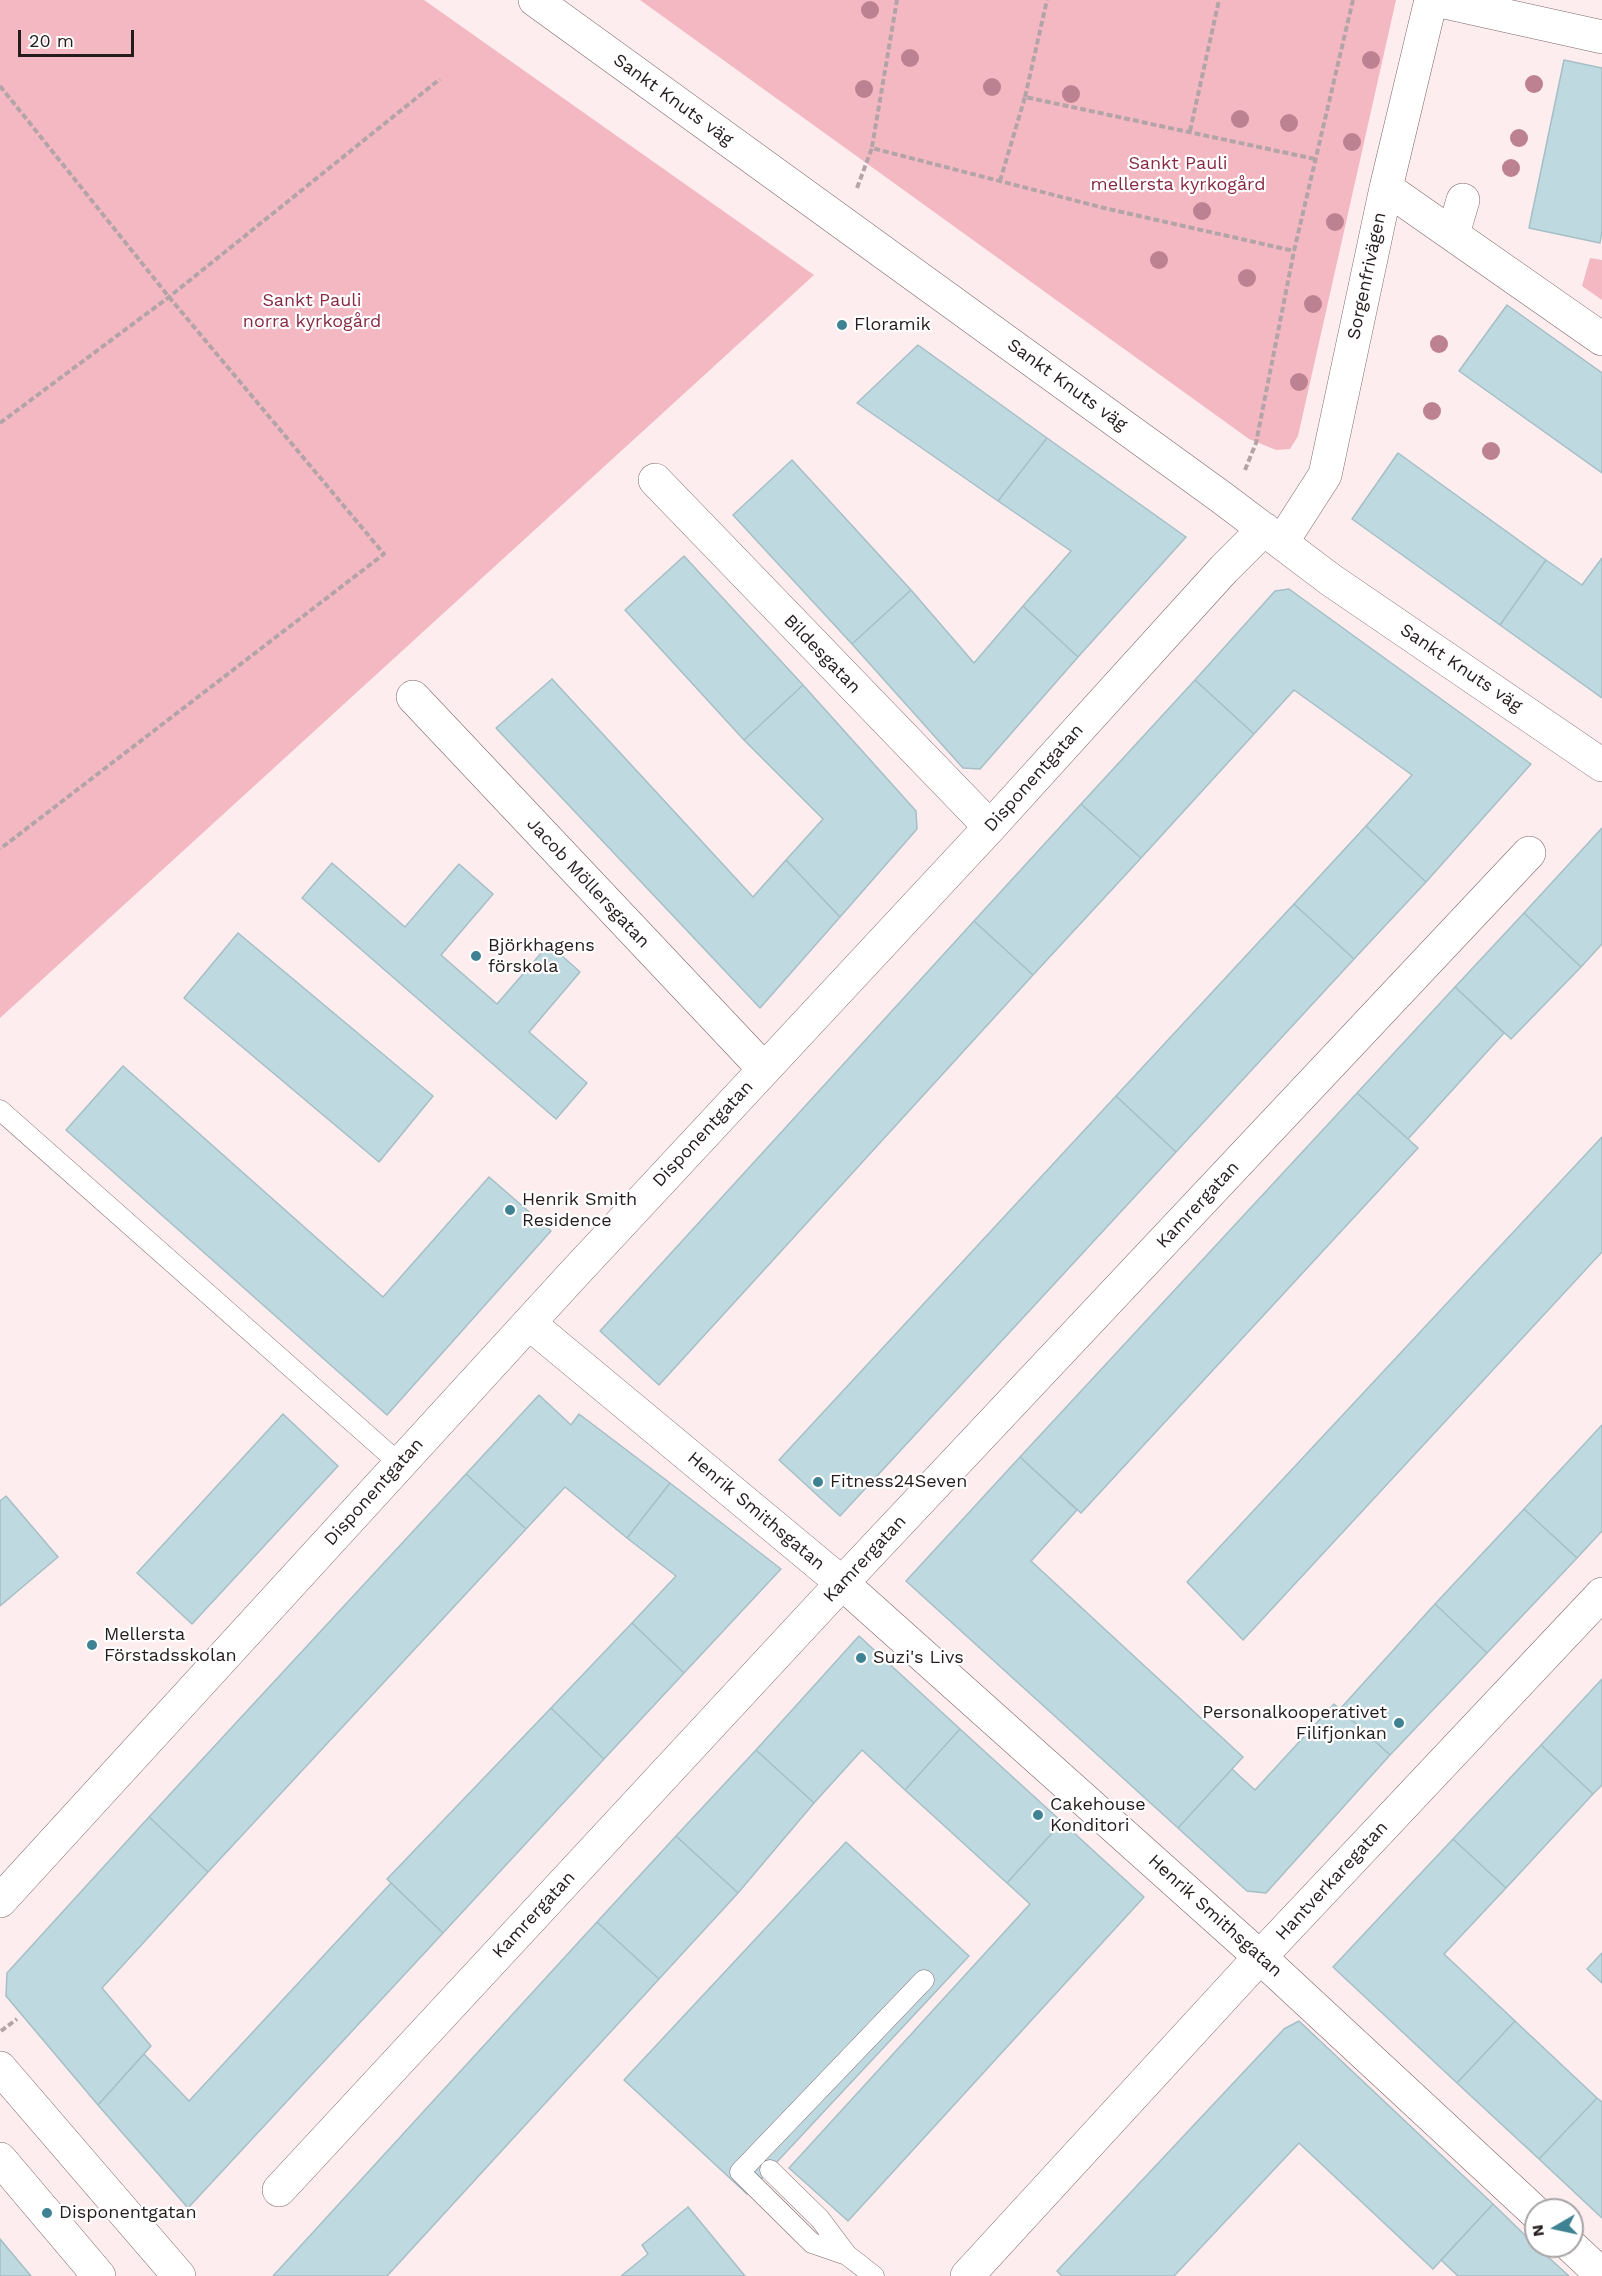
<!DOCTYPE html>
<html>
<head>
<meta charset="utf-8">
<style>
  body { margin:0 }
  #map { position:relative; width:1602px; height:2276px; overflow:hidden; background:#fdedef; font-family:"Work Sans",sans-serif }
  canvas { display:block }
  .north { position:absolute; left:1524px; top:2198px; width:60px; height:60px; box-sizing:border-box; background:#fff; border:2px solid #a8a4a5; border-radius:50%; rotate:261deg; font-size:16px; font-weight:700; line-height:24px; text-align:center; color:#251c1d }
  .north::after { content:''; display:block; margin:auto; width:21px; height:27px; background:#3f8293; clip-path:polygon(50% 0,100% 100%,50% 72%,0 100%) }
  .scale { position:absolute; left:18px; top:30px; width:116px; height:27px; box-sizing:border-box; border:3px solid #251c1d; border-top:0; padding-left:8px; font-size:18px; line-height:21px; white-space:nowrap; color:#251c1d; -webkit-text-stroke:4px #fff; paint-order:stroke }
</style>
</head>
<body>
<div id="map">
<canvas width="1602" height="2276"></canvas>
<div class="north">N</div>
<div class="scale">20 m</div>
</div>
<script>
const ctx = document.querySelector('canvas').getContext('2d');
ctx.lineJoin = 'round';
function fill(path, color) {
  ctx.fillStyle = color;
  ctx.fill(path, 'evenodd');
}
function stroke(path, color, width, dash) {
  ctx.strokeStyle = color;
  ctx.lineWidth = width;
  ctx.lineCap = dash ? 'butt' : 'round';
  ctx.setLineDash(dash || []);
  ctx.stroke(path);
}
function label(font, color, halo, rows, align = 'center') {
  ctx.font = font + ' "Work Sans",sans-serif';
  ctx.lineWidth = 4.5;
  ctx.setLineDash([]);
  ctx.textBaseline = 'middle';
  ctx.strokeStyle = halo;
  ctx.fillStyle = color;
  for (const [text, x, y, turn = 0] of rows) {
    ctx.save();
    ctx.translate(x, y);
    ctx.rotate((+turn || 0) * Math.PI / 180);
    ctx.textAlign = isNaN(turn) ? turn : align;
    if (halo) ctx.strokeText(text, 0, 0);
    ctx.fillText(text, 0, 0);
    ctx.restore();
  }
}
fill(new Path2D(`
  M0 0H424L814 275 0 1018Z
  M640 0H1396L1298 436 1290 449 1276 450 1249 439Z
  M1590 258 1602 260V300L1582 286Z`), '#f4b8c3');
const building = new Path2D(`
  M1564 60 1602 68V231L1600 243 1529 228Z
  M1507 305 1602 373V473L1459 371Z
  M918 345 1047 438 998 501 857 403Z
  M1047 438 1186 537 1078 657 1023 606 1071 551 998 501Z
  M1398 453 1546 560 1500 625 1352 519Z
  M792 460 911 590 852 644 733 515Z
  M684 556 803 685 744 740 625 610Z
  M1602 558V698L1500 625 1546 560 1582 585Z
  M1289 589 1531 764 1426 882 1366 826 1412 775 1294 690 1254 734 1195 680 1275 591Z
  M911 590 974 663 1023 606 1078 657 980 769 963 768 852 644Z
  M552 679 753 897 786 860 840 917 760 1008 496 728Z
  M1195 680 1254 734 1141 858 1081 804Z
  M803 685 916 811 917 829 840 917 786 860 823 819 744 740Z
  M1081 804 1141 858 1033 975 974 921Z
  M1366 826 1426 882 1354 959 1294 904Z
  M1602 828V944L1581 967 1524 913Z
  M332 863 405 927 459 864 493 894 441 955 497 1004 549 944 580 972 529 1032 587 1083 556 1119 302 898Z
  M1294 904 1354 959 1176 1152 1116 1096Z
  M1524 913 1581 967 1511 1039 1455 987Z
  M974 921 1033 975 659 1385 600 1331Z
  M238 933 433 1096 379 1162 184 998Z
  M1455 987 1504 1033 1408 1139 1357 1093Z
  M123 1066 383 1297 489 1177 551 1231 387 1415 66 1130Z
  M1357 1093 1418 1148 1081 1513 1020 1457Z
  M1116 1096 1176 1152 840 1516 779 1460Z
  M1602 1137V1252L1243 1640 1187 1582Z
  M539 1395 571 1425 579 1414 670 1483 627 1538 565 1487 526 1529 466 1474Z
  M283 1414 338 1466 192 1624 137 1573Z
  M1602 1425V1531L1577 1558 1524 1509Z
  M1020 1457 1077 1510 1031 1561 1243 1757 1178 1828 906 1581Z
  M466 1474 526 1529 208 1872 149 1817Z
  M670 1483 781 1569 684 1673 632 1623 676 1576 627 1538Z
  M6 1496 58 1557 0 1606V1501Z
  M1524 1509 1577 1558 1487 1653 1435 1604Z
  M1435 1604 1487 1653 1390 1755 1340 1709Z
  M632 1623 684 1673 604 1759 551 1708Z
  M859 1636 960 1729 905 1790 862 1750 814 1803 756 1750Z
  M1602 1679V1785L1593 1794 1541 1745Z
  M1334 1704 1390 1755 1266 1893 1247 1891 1178 1828 1232 1769 1255 1790Z
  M551 1708 604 1759 443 1933 387 1879Z
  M960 1729 1062 1822 1007 1883 905 1790Z
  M1541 1745 1593 1794 1506 1888 1453 1839Z
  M756 1750 814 1803 738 1893 676 1836Z
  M149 1817 208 1872 102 1988 151 2046 98 2105 6 1996 7 1973Z
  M1062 1822 1144 1897 848 2221 789 2168 1030 1904 1007 1883Z
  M676 1836 738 1893 659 1979 597 1922Z
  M1453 1839 1506 1888 1444 1954 1515 2021 1457 2083 1333 1967Z
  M846 1842 969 1956 747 2194 624 2080Z
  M391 1883 443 1933 188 2208 98 2105 144 2054 189 2101Z
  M597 1922 659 1979 387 2276H273Z
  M1602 1953V1983L1587 1969Z
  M1299 2021 1493 2204 1433 2269 1299 2143 1174 2276H1062L1057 2271 1284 2029Z
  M1515 2021 1597 2098 1539 2159 1457 2083Z
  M1597 2098 1602 2102V2218L1539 2159Z
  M1493 2204 1536 2246 1569 2276H1458L1441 2260Z
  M688 2207 745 2276H621L648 2254 642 2245Z
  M0 2239 31 2276H0Z`);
fill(building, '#bfd9e0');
stroke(building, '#a5bfc6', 1.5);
const service = new Path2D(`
  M0 1110 400 1464
  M770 2170 820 2219 847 2255 874 2276
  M847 2255 812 2243 740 2172 924 1980`);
const minor = new Path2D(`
  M535 0 1221 497 1331 580 1602 765
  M1435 0 1602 37
  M1386 188 1602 339
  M1453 234 1463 200
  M655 480 990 827
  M1282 542 1325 475 1386 188 1431 0
  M413 697 764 1069
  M530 1324 842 1583 1260 1957 1536 2213
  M0 1901 570 1278 990 827 1224 569 1264 529
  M279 2190 842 1583 1529 853
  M1571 2246 1602 2275
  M967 2276 1260 1957 1602 1594`);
const tertiary = new Path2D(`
  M0 2068 179 2276
  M0 2159 99 2276`);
stroke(service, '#7d666a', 21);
stroke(minor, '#7d666a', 34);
stroke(tertiary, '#7d666a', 34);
stroke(new Path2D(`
  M0 86 169 297 384 554 0 849
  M1025 97 1047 0
  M1190 131 1219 0
  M872 147 897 0
  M1000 181 1025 97 1315 159
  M857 188 872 148 1104 208 1294 251
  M0 423 169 297 440 79
  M1245 470 1256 443 1294 251 1353 0
  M1 2031 17 2019`), '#b3a5a7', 4, [6, 3]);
stroke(service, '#fff', 20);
stroke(minor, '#fff', 33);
stroke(tertiary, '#fff', 33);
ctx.fillStyle = '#bd8292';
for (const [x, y] of [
  [870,10],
  [910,58],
  [1371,60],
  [1534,84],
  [992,87],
  [864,89],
  [1071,94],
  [1240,119],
  [1289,123],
  [1519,138],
  [1352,142],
  [1511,168],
  [1202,211],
  [1335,222],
  [1159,260],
  [1247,278],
  [1313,304],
  [1439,344],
  [1299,382],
  [1432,411],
  [1491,451]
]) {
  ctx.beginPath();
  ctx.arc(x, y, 9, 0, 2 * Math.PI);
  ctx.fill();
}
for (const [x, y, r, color] of [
  [842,325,6,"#3f8293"],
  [476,956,6,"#3f8293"],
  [510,1210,6,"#3f8293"],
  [818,1482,6,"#3f8293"],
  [92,1645,6,"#3f8293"],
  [861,1658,6,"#3f8293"],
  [1399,1723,6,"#3f8293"],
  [1038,1815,6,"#3f8293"],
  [47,2213,6,"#3f8293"]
]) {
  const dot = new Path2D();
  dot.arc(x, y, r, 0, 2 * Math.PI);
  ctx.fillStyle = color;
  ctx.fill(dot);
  stroke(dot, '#fff', 2);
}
label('18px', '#251c1d', '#fff', [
  ["Sankt Knuts väg",673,100,36],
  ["Sorgenfrivägen",1367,276,-78],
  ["Sankt Knuts väg",1067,385,36],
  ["Bildesgatan",822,654,46],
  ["Sankt Knuts väg",1461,668,34],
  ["Disponentgatan",1034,778,-48],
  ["Jacob Möllersgatan",588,883,47],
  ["Disponentgatan",703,1134,-47],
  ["Kamrergatan",1198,1205,-47],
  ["Disponentgatan",374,1492,-48],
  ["Henrik Smithsgatan",756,1511,40],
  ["Kamrergatan",865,1559,-47],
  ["Hantverkaregatan",1332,1881,-47],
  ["Kamrergatan",534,1915,-47],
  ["Henrik Smithsgatan",1215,1916,42]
]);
label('18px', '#882a45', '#fff', [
  ["Sankt Pauli",1178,164],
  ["mellersta kyrkogård",1178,185],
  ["Sankt Pauli",312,301],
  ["norra kyrkogård",312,322]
]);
label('18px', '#251c1d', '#fff', [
  ["Floramik",854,325],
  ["Björkhagens",488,946],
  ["förskola",488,967],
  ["Henrik Smith",522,1200],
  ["Residence",522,1221],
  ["Fitness24Seven",830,1482],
  ["Mellersta",104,1635],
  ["Förstadsskolan",104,1656],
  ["Suzi's Livs",873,1658],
  ["Personalkooperativet",1387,1713,"right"],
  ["Filifjonkan",1387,1734,"right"],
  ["Cakehouse",1050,1805],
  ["Konditori",1050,1826],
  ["Disponentgatan",59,2213]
], 'left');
</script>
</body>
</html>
